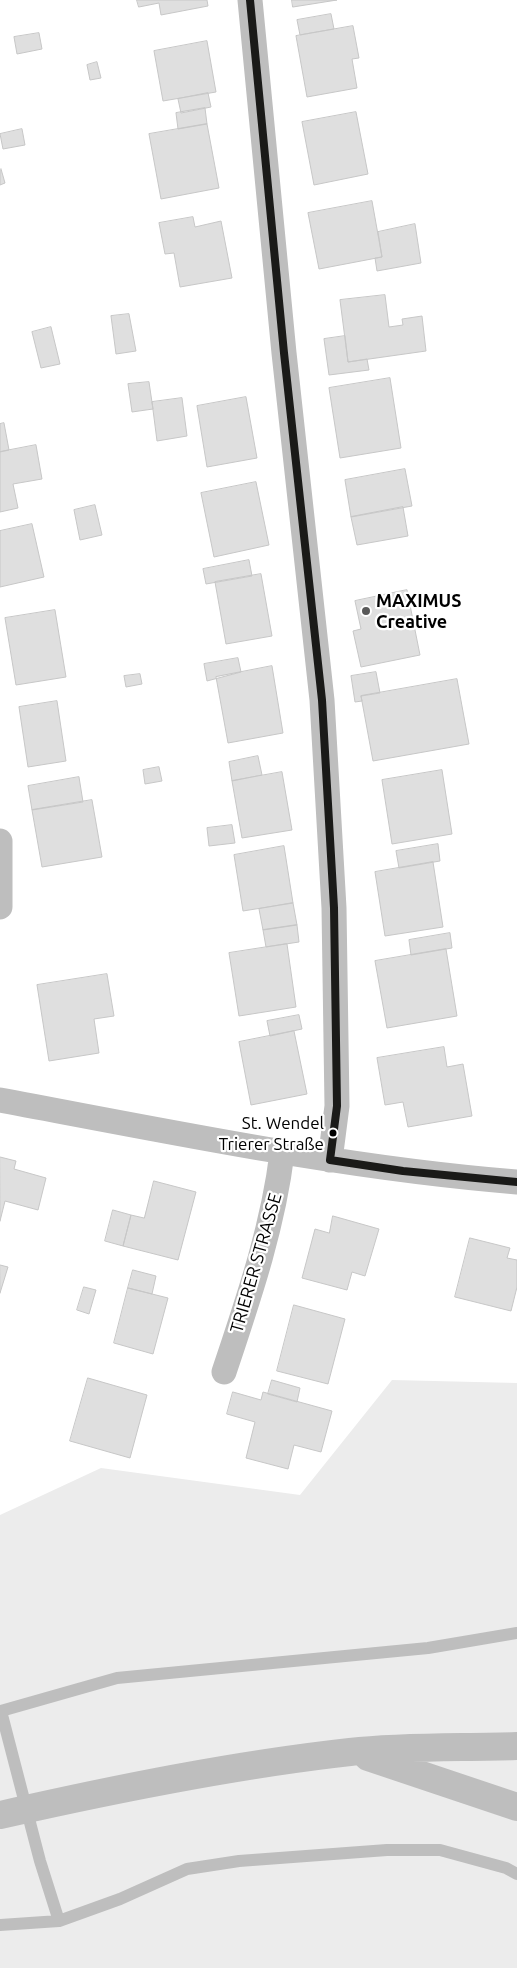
<!DOCTYPE html>
<html>
<head>
<meta charset="utf-8">
<style>
  body { margin:0 }
  canvas { display:block; background:#fff }
</style>
</head>
<body>
<canvas width="517" height="1968"></canvas>
<script>
const ctx = document.querySelector('canvas').getContext('2d');
ctx.lineJoin = 'round';
function fill(path, color) {
  ctx.fillStyle = color;
  ctx.fill(path, 'evenodd');
}
function stroke(path, color, width, dash) {
  ctx.strokeStyle = color;
  ctx.lineWidth = width;
  ctx.lineCap = dash ? 'butt' : 'round';
  ctx.setLineDash(dash || []);
  ctx.stroke(path);
}
function label(font, color, halo, rows, align = 'center') {
  ctx.font = font + ' Ubuntu,sans-serif';
  ctx.lineWidth = 4.5;
  ctx.setLineDash([]);
  ctx.textBaseline = 'middle';
  ctx.strokeStyle = halo;
  ctx.fillStyle = color;
  for (const [text, x, y, turn = 0] of rows) {
    ctx.save();
    ctx.translate(x, y);
    ctx.rotate((+turn || 0) * Math.PI / 180);
    ctx.textAlign = isNaN(turn) ? turn : align;
    if (halo) ctx.strokeText(text, 0, 0);
    ctx.fillText(text, 0, 0);
    ctx.restore();
  }
}
fill(new Path2D(`
  M392 1380 517 1383V1968H0V1515L101 1468 300 1495Z`), '#ececec');
const building = new Path2D(`
  M137 0H207L208 6 161 15 159 3 139 7Z
  M292 0H337L293 7Z
  M331 14 334 29 300 35 297 20Z
  M353 26 359 58 352 59 357 88 307 97 296 36Z
  M39 33 42 49 17 54 14 37Z
  M207 41 216 92 163 101 154 51Z
  M97 62 101 78 90 80 87 65Z
  M208 93 211 107 181 113 178 99Z
  M205 108 207 124 178 129 176 113Z
  M356 112 368 174 314 185 302 122Z
  M207 124 219 188 161 199 149 134Z
  M22 129 25 145 3 149 0 134Z
  M1 169 5 183 0 185V170Z
  M372 201 382 257 319 269 308 213Z
  M193 217 195 227 221 221 232 278 180 287 174 253 165 254 159 223Z
  M415 224 421 263 377 271 375 258 382 257 378 232Z
  M385 295 389 327 403 325 402 319 422 316 426 351 348 362 340 300Z
  M129 314 136 351 116 354 111 316Z
  M51 327 60 364 41 368 32 332Z
  M345 336 348 362 367 359 369 370 329 375 324 339Z
  M390 378 401 448 340 458 329 388Z
  M149 382 153 409 132 412 128 384Z
  M246 397 257 458 207 467 197 406Z
  M182 398 187 436 157 441 152 402Z
  M4 423 9 450 0 452V424Z
  M36 445 42 479 13 484 18 508 0 512V452Z
  M405 469 412 506 351 517 345 480Z
  M256 482 269 545 214 557 201 493Z
  M95 505 102 535 80 540 74 510Z
  M403 507 408 536 357 545 351 517Z
  M32 524 44 577 0 587V531Z
  M249 560 252 576 206 584 203 569Z
  M261 574 272 636 226 644 215 582Z
  M407 590 420 655 361 667 353 631 361 629 355 601Z
  M55 610 66 677 16 685 5 618Z
  M238 658 241 672 207 681 204 664Z
  M272 666 283 733 228 743 216 677Z
  M376 672 380 693 361 696 362 701 355 702 351 676Z
  M140 674 142 684 126 687 124 676Z
  M457 679 469 744 373 761 361 696Z
  M57 701 66 761 28 767 19 707Z
  M258 756 262 775 232 781 229 762Z
  M159 767 162 781 145 784 143 770Z
  M442 770 452 834 392 844 382 780Z
  M282 772 292 830 242 838 232 781Z
  M79 777 83 802 32 810 28 786Z
  M92 800 102 857 42 867 32 810Z
  M232 825 235 843 209 846 207 828Z
  M438 844 440 861 399 868 396 851Z
  M284 846 293 903 243 911 234 855Z
  M433 862 443 927 385 936 375 872Z
  M293 903 297 925 263 930 259 909Z
  M297 925 299 942 266 947 263 930Z
  M450 933 452 948 411 955 409 940Z
  M287 944 296 1007 239 1016 229 953Z
  M446 949 457 1016 387 1028 375 961Z
  M107 974 114 1016 94 1019 99 1053 49 1061 37 985Z
  M299 1015 302 1029 270 1036 267 1021Z
  M294 1031 307 1094 251 1105 239 1042Z
  M444 1047 447 1067 463 1064 472 1116 408 1127 403 1102 385 1105 377 1058Z
  M0 1157 16 1161 14 1169 46 1178 38 1210 5 1201 0 1221Z
  M154 1181 196 1192 178 1260 123 1246 131 1215 144 1218Z
  M113 1210 131 1215 123 1246 105 1241Z
  M333 1216 379 1229 365 1276 352 1272 347 1290 302 1278 315 1229 329 1233Z
  M470 1238 510 1248 507 1258 517 1260V1287L511 1311 455 1297Z
  M0 1265 8 1267 0 1293Z
  M133 1270 156 1276 152 1294 128 1288Z
  M84 1287 96 1290 89 1314 77 1310Z
  M128 1288 168 1298 153 1354 114 1343Z
  M294 1305 345 1319 328 1384 277 1371Z
  M88 1378 147 1395 130 1458 70 1441Z
  M272 1380 300 1388 297 1402 268 1394Z
  M233 1392 261 1400 263 1392 332 1411 321 1452 294 1445 288 1469 246 1458 255 1422 227 1414Z`);
fill(building, '#dfdfdf');
stroke(building, '#c7c7c7', 1);
stroke(new Path2D(`
  M59 1921 40 1861 1 1711 117 1678 428 1648 517 1633
  M0 1925 59 1921 120 1899 187 1869 239 1861 387 1850H440L506 1868 517 1874`), '#bebebe', 12);
stroke(new Path2D(`
  M250 0 284 353 322 700 334 908 337 1106 330 1160
  M0 841V907
  M0 1100C172 1132 343 1168 517 1182
  M224 1372C248 1300 273 1228 282 1153`), '#bebebe', 25);
stroke(new Path2D(`
  M368 1757 517 1807
  M0 1815C115 1789 233 1765 350 1752 405 1746 462 1748 517 1746`), '#bebebe', 28);
stroke(new Path2D(`
  M250 0 284 353 322 700 334 908 337 1106 330 1160 403 1171 517 1182`), '#1a1a18', 8);
for (const [x, y, r, color] of [
  [366,611,5,"#595959"],
  [333,1133,4.5,"#000"]
]) {
  const dot = new Path2D();
  dot.arc(x, y, r, 0, 2 * Math.PI);
  ctx.fillStyle = color;
  ctx.fill(dot);
  stroke(dot, '#fff', 2);
}
label('17px', '#000', '#fff', [
  ["St. Wendel",324,1123],
  ["Trierer Straße",324,1144]
], 'right');
label('bold 18px', '#000', '#fff', [
  ["MAXIMUS",376,601],
  ["Creative",376,622]
], 'left');
label('18px', '#000', '#fff', [
  ["TRIERER STRASSE",256,1263,-74]
]);
</script>
</body>
</html>
